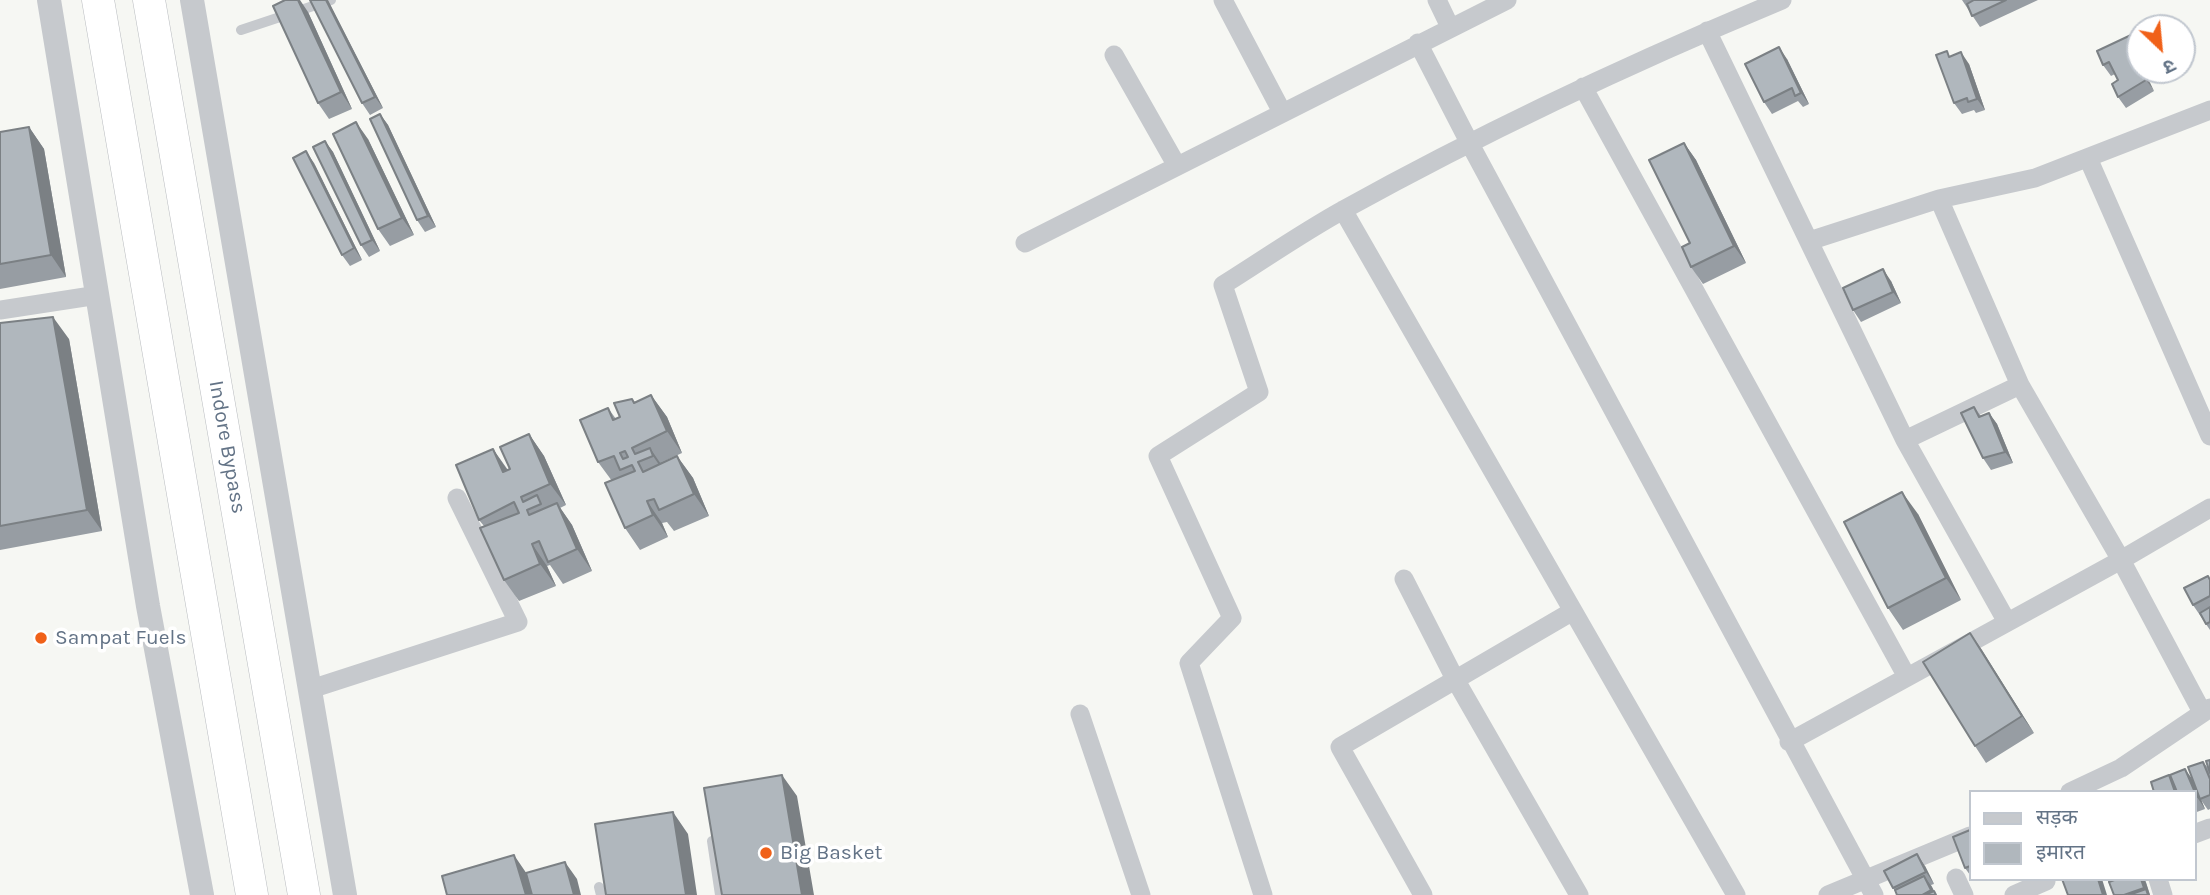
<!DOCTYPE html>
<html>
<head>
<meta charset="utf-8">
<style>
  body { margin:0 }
  #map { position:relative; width:2210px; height:895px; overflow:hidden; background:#f6f7f3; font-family:Karla,"Noto Sans Devanagari",sans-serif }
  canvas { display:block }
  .legend { position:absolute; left:1969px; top:790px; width:228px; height:91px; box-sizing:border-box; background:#fff; border:2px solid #c1c7cf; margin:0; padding:9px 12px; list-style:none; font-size:21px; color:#637386 }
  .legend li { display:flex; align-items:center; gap:14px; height:35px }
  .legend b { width:35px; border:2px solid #c1c7cf }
  .north { position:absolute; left:2126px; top:14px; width:70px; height:70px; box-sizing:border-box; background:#fff; border:2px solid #c1c7cf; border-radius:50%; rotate:154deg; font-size:19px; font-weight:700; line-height:28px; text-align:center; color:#637386 }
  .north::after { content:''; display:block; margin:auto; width:24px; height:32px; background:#f06119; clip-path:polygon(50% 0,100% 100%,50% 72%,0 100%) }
</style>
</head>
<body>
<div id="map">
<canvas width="2210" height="895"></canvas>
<ul class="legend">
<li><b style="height:9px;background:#c6c9cd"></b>सड़क</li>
<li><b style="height:19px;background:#b0b7bd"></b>इमारत</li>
</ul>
<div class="north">उ</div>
</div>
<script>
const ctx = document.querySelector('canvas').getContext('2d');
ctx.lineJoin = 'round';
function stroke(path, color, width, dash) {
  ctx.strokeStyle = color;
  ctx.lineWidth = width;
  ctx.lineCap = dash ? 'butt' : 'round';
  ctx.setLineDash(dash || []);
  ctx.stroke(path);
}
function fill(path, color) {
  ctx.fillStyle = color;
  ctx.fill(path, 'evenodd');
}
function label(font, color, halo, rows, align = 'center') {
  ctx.font = font + ' Karla,sans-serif';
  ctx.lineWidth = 7;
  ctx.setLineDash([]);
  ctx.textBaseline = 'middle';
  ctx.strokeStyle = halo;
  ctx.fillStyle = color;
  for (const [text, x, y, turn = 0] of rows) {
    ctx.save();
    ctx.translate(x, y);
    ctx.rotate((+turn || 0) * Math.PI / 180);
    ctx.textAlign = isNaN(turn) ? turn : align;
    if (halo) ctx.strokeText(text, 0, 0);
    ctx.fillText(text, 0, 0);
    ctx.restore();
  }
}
const trunk = new Path2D(`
  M98 0 252 895
  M149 0 304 895`);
stroke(trunk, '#b8bbbf', 33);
stroke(new Path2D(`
  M241 30 331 0
  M712 841 720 895
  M599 887 601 895`), '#c6c9cd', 10);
stroke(new Path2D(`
  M1223 0 1282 112
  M1437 0 1450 27
  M1707 31 1905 440 2020 385 2121 560 1789 742
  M1418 43 1470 144 1874 895
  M1114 55 1177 166
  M1583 87 1907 677
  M2088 158 2210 436
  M1939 199 2035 178 2210 110
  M1343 210 1736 895
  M1809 241 1939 199 2020 385
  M1025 243 1507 0
  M0 310 98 295
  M1905 440 2007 622
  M1404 579 1455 679 1579 895
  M311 689 518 622 457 498
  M2202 712 2121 560 2210 508
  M1080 714 1141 895
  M2070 792 2121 768 2210 708
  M2194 834 2210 828
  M1956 878 1964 895
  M2158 879 2163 895
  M1263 895 1189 663 1232 618 1158 456 1259 392 1223 285C1263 260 1303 232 1345 209 1486 131 1633 62 1782 0
  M1423 895 1340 747 1573 611
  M1828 895 1970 836
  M2014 895 2046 881`), '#c6c9cd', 19);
stroke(new Path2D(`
  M49 0 148 606 202 895
  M192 0 345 895`), '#c6c9cd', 24);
stroke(trunk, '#fff', 32);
fill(new Path2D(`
  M1962 0H2038L1980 27Z
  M328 1 383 108 370 115 362 103Z
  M308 12 352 109 329 119 318 103Z
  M2139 46 2140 49V70L2154 91 2126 108 2118 97V80L2115 74 2111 76 2103 65Z
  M1951 57 1969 64 1985 110 1976 113 1974 110 1962 114 1954 103Z
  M1787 59 1809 104 1803 107 1798 101 1772 114 1764 102Z
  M380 114 388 125 436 227 425 232 417 220Z
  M29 127 44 149 66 277 0 289V132Z
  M368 139 414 235 390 246 378 229Z
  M325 141 333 152 380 251 369 257 361 245Z
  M1684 143 1696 160 1746 263 1703 284 1691 267Z
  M314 163 362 260 350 266 342 255Z
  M1891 281 1901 303 1861 322 1853 310Z
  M0 323 69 339 102 531 0 550Z
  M651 395 667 417 682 453 660 463 677 456 693 478 709 516 674 531 667 522 662 523 668 537 640 550 625 528 612 481 598 462 608 408 616 419 620 417 632 399 635 402Z
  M1974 407 1981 416 1989 413 1997 424 2013 463 1991 470 1983 458Z
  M529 434 544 456 566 505 560 508 572 525 592 571 563 584 550 565 547 566 556 586 519 601 504 580 484 526 479 520 493 449 508 470 510 469Z
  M1918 514 1961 600 1903 630 1888 608Z
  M2210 579V630L2193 605Z
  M1970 633 2034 733 1986 763 1975 746Z
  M2210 760V809L2208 810 2201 800 2205 809 2194 813V792H2154L2169 775 2173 781H2193L2203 762 2209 769Z
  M1970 830V875L1965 868Z
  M1925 866 1934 884 1931 885 1936 895H1897L1893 888Z
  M2107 879H2145L2150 895H2114Z`), '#979da3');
fill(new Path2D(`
  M298 0H300L308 12 352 109 341 92Z
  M326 0H328L383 108 375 97Z
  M2131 35 2139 46 2140 53 2137 49Z
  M1779 47 1787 59 1809 104 1801 93Z
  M1961 52 1969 64 1985 110 1977 99Z
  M2141 70H2144L2154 91 2146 80Z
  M380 114 388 125 436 227 428 216Z
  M356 122 368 139 414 235 402 218Z
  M29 127 44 149 66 277 51 255Z
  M325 141 333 152 380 251 372 240Z
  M1684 143 1696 160 1746 263 1734 246Z
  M306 151 314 163 362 260 354 248Z
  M1883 269 1891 281 1901 303 1893 292Z
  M53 317 69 339 102 531 87 510Z
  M651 395 667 417 682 453 667 431Z
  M1989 413 1997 424 2013 463 2005 452Z
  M529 434 544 456 566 505 550 484Z
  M650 448 665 470 668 478 653 456Z
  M493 449 508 471 503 472Z
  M677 456 693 478 709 516 694 494Z
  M1902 492 1918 514 1961 600 1946 578Z
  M647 501 662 523 668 537 653 515Z
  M557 503 572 525 592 571 577 549Z
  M532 544 547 566 556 586 540 564Z
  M1970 633 1982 650 2034 733 2022 716Z
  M2185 769 2193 780 2205 809 2197 797Z
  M782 775 797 796 814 895H802Z
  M673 812 688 834 697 895H686Z
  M1917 854 1925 866 1934 884 1926 872Z
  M514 855 529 877 535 895H526Z
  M565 862 577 879 581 895H574Z
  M1924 876 1932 887 1936 895H1934L1931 890Z
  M2098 879H2102L2107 895H2103Z
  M2141 879H2144L2146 883 2150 895H2148L2144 888Z`), '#7b8084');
const building = new Path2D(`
  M285 0H298L341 92 318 103 273 6Z
  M310 0H326L375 97 362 103Z
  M1974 0H2006L1972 16 1967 4Z
  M2131 35 2137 49 2132 51 2140 67V70H2141L2146 80 2118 97 2112 84 2118 80 2109 62 2103 65 2097 51Z
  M1779 47 1801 93 1795 96 1792 88 1764 102 1745 64Z
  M1947 51 1949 57 1961 52 1977 99 1968 102 1967 98 1954 103 1936 55Z
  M380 114 428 216 417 220 370 119Z
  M356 122 402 218 378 229 333 134Z
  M29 127 51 255 0 264V132Z
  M325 141 372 240 361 245 313 147Z
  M1684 143 1734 246 1691 267 1682 247 1690 243 1649 160Z
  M306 151 354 248 342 255 293 158Z
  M1883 269 1893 292 1853 310 1843 288Z
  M53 317 87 510 0 526V323Z
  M651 395 667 431 632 448 635 454 650 448 653 456 638 462 643 472 677 456 694 494 659 510 654 499 647 501 653 515 625 528 605 483 635 471 632 465 620 470 614 456 598 462 580 420 608 408 613 420 620 417 614 403 632 399 634 403ZM625 451 628 457 623 459 620 453Z
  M1974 407 1979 417 1989 413 2005 452 1983 458 1961 413Z
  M529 434 550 484 521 497 523 502 537 495 541 504 527 510 529 515 557 503 577 549 548 562 539 541 532 544 540 564 504 580 480 528 519 513 514 502 479 520 456 465 493 449 503 472 510 469 500 447Z
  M1902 492 1946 578 1888 608 1844 522Z
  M2208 576 2210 580V596L2193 605 2184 588Z
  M2210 607V622L2206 624 2200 613Z
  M1970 633 2022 716 1975 746 1923 662Z
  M2210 760V773L2206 761Z
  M2203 762 2210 779V795L2200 799 2188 767Z
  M2185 769 2197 797 2194 798V792H2177L2170 775Z
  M782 775 802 895H722L704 788Z
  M2169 775 2175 792H2154L2151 782Z
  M673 812 686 895H606L595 824Z
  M1970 830V866L1965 868 1953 837Z
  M1917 854 1926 872 1893 888 1884 871Z
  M514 855 526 895H447L442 876Z
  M565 862 574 895H532L526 873Z
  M1924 876 1931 890 1922 895H1897L1895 890Z
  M2062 879H2098L2103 895H2068Z
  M2117 879H2141L2144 888 2124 895H2114L2109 882Z
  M2146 889 2148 895H2129Z
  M1934 891 1936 895H1925Z`);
fill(building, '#b0b7bd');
stroke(building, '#7b8084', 2);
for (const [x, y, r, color] of [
  [41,638,7,"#f06119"],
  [766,853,7,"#f06119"]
]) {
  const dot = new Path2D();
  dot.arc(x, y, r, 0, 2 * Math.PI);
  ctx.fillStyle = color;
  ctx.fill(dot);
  stroke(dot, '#fff', 2.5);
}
label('21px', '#637386', '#fff', [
  ["Indore Bypass",227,447,80]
]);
label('21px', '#637386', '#fff', [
  ["Sampat Fuels",55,638],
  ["Big Basket",780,853]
], 'left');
</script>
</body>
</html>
